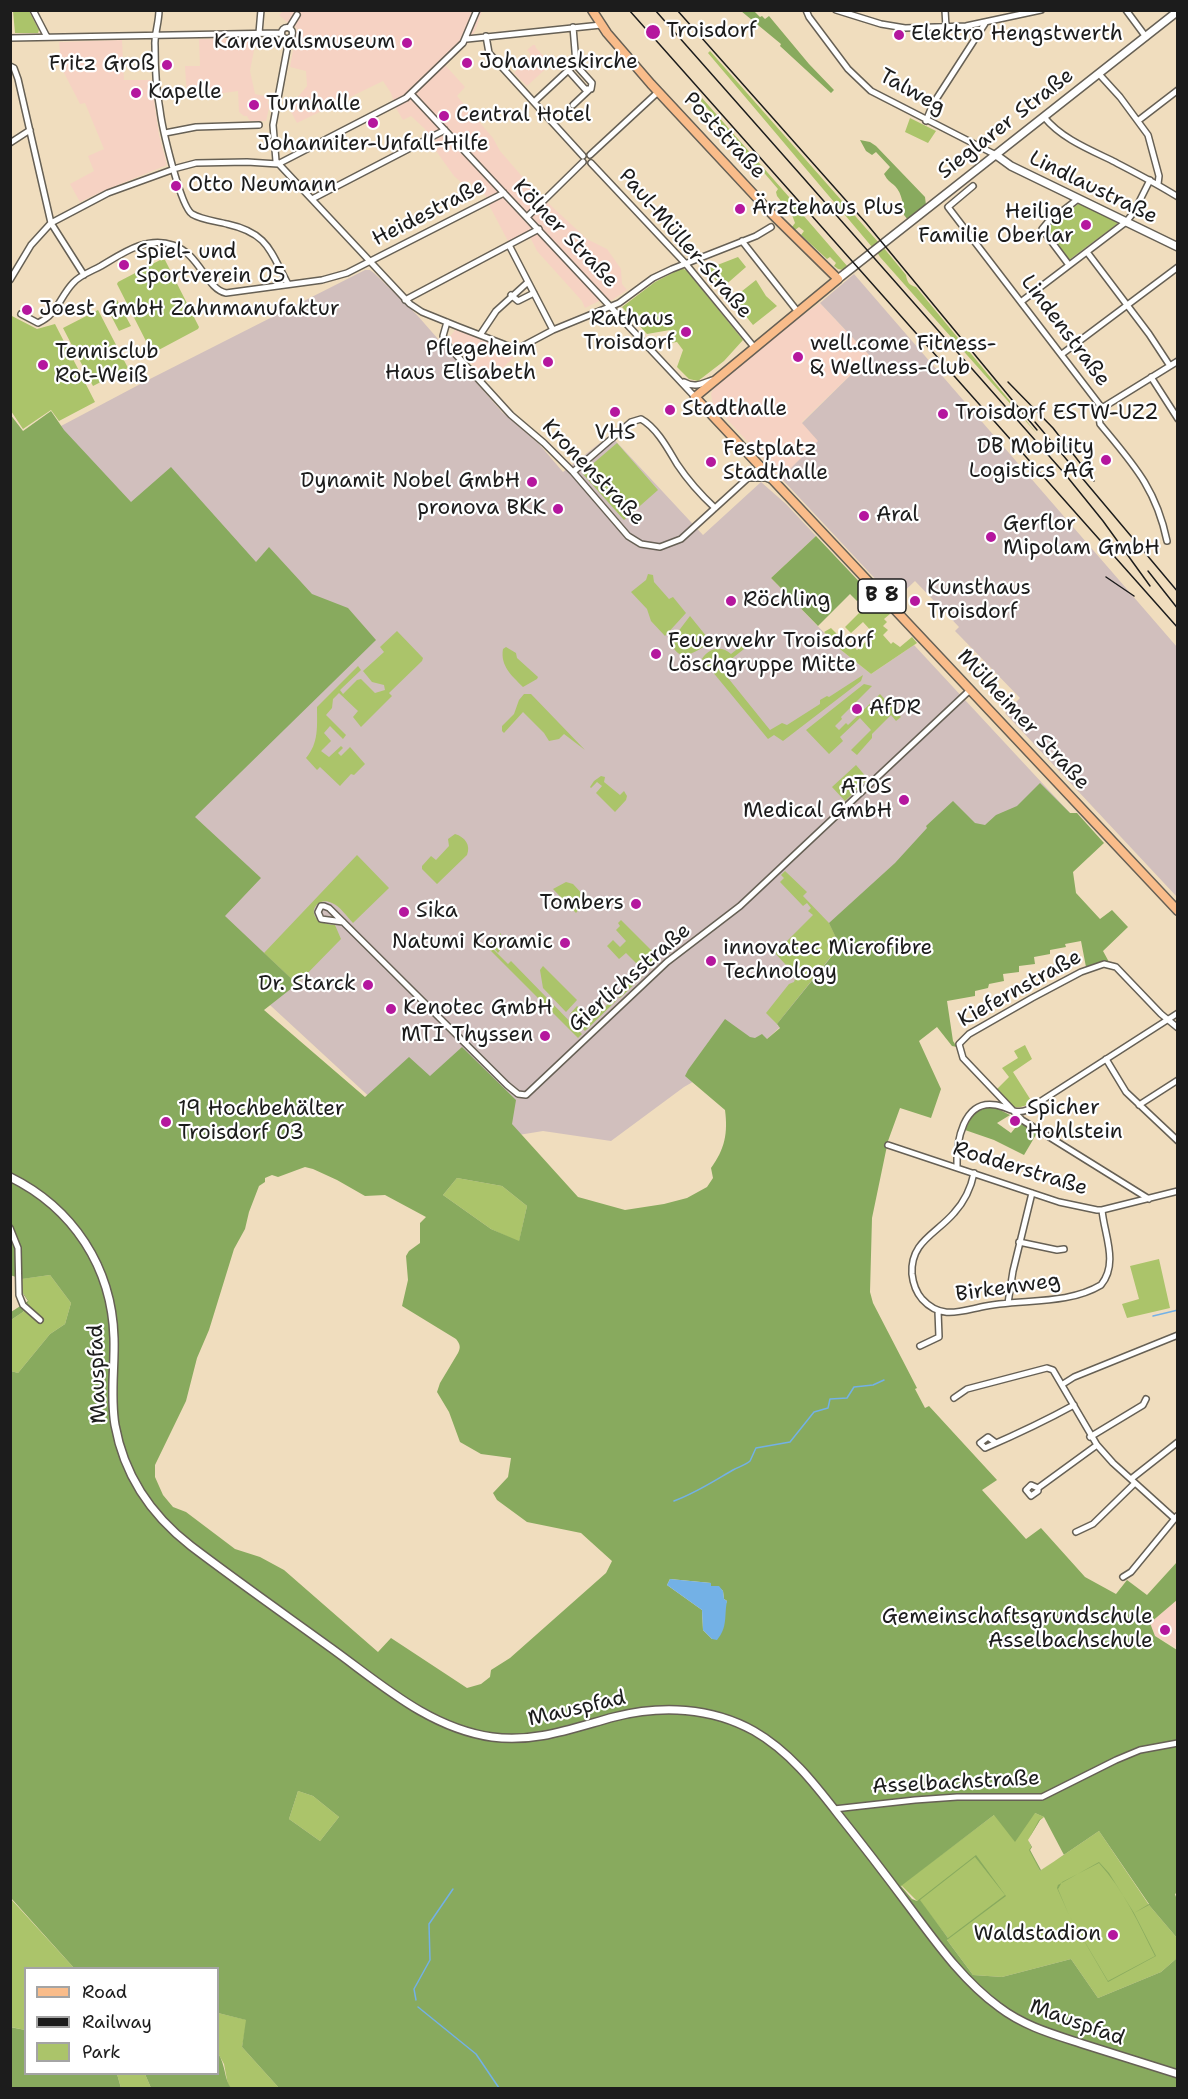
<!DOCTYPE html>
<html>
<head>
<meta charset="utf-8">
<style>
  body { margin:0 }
  #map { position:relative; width:1188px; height:2099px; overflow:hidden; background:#f0ddbe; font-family:"Shantell Sans",sans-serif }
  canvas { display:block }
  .frame { position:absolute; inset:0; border:12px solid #1c1c1c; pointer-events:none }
  .legend { position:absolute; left:24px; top:1967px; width:195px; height:108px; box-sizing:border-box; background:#fff; border:2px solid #a4a4a4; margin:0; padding:8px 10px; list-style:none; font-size:18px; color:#1c1c1c }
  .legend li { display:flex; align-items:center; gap:12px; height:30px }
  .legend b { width:30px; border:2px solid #a4a4a4 }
</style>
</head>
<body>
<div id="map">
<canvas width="1188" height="2099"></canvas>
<div class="frame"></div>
<ul class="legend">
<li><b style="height:8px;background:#f9bc8a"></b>Road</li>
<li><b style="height:8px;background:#1c1c1c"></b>Railway</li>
<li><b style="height:16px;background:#abc46a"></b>Park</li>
</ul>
</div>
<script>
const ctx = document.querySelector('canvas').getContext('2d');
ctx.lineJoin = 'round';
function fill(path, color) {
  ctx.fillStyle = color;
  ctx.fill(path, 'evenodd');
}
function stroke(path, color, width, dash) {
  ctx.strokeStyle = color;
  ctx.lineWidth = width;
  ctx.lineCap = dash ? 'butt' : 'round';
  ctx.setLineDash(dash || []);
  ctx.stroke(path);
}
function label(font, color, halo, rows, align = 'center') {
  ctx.font = font + ' "Shantell Sans",sans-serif';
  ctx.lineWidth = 4.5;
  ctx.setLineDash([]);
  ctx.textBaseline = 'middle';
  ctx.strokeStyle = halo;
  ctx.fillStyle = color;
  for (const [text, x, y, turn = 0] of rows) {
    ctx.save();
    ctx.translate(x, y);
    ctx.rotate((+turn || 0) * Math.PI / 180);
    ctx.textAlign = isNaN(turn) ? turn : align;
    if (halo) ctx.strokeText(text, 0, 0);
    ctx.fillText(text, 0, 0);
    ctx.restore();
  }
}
fill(new Path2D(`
  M284 10 482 11 475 31 468 43 445 65 465 87 457 96 493 138 500 151 533 189 587 239 607 249 621 269 622 284 627 290 612 300H601L585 308 582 301 537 251 528 233 509 243 489 205 487 198 481 189 475 192 470 181 463 184 454 176 434 148 425 129 411 116 403 120 396 108 391 93 383 81 297 123 289 108 307 86 306 71 290 67 297 28 288 23 279 15Z
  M254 38V50L250 71 255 94 269 97 268 104H270L266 121H250L247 116H244L239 112 238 91 187 98 185 66H200L199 39Z
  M122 40 124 80H151L159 135 167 165 103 191 80 202 70 184 94 171 88 156 104 149 85 103 80 104 57 59 60 53 59 42Z
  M533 45H535L536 48 551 64 527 86 514 73 531 55 527 50Z
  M820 303 870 356 802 422 819 441 781 478 713 404 711 394 714 387 741 364 787 326Z
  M456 329 516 352 517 355 488 381 448 339Z
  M1177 1600V1648L1155 1636 1150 1623Z`), '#f6d2c3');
fill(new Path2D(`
  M365 270H370L374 273 417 315 502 412 539 444 563 472 610 435 703 535 761 482 786 504 816 536 771 578 841 650 871 674 914 645 1070 813 777 1025 780 1027 767 1039 684 1087 611 1141 543 1131 427 1150 11 766 10 457 61 426 146 381Z
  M854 274 1177 647V897L1005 713 1020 698 958 634 955 631 959 627 915 581 895 600 781 478 818 441 802 423 870 356 820 303Z`), '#d1bfbd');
fill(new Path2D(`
  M13 11H29L39 30 38 33H15Z
  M710 51 879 243 872 247 708 53Z
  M702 98 804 214 803 215 848 267 843 270 838 269 834 266 836 263 830 257 827 259 801 235 804 231 799 227 795 230 792 227 795 223 792 215 777 196 776 192 778 189 760 168 756 170 711 119 714 116 700 100Z
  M910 118 936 131 928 143 905 132Z
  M1080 203 1117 222V224L1069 260 1044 228Z
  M883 247 906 275C907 282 909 285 916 287L1038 435 880 257 877 252Z
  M738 257 746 267 722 288 707 269Z
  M162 259 165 260 199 327 198 329 153 353 151 351 117 284 118 282Z
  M682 268 687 271 743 340 724 361 698 381 689 379 677 367 683 350 677 342 670 343 667 339 670 330 647 334 622 307 655 282Z
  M756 280 766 296 777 306 753 325 732 299Z
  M117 300 131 326 119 331 106 306Z
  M98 310 128 368 93 386 63 328Z
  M10 315 37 329 55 324 95 402 59 421 51 410 23 429 11 411Z
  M617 443 658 490 624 520 582 473Z
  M648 574 653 575 654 582 669 599 673 597 686 613 665 636 651 621 647 609 631 592 646 580Z
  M872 594 890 614 884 619 887 622 883 626 888 630 883 635 891 644 893 642 900 647 912 637 917 643 871 674 841 650 824 632 831 628 838 635 841 633 857 650 874 634 863 622 851 633 845 627 860 612V605Z
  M690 616 711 642C698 650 678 667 671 641Z
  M397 631 423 658 422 661 389 693 392 696 361 727 353 717 358 711 339 693 333 699 332 708 326 715 346 735 343 739 330 726 324 733 331 741 321 751 329 757 341 746 343 748 338 753 341 756 350 747 365 764 354 775 351 774 340 786 320 767 317 770 306 758C319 743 317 726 317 707L358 666 361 670 340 690 343 694 357 680 361 679 375 693 385 690 384 685 372 682 363 671 384 652 380 647Z
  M741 646 744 649 720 668 770 730 782 723 787 725 820 704V700L827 696 829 697 863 675 861 681 783 741 774 735 768 739 702 659C708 648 722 645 731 654Z
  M506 647 516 653 517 658 538 677 537 679 523 687C512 676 500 666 503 649Z
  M864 684 872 686 841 717 842 719 835 726 839 730 846 723 848 725 880 694 901 717 896 721 891 715 872 734V738L857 755 851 750 871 730 860 718 840 737 843 741 829 754 806 730Z
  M524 694H531L585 750 564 734 559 739 549 741 544 733 523 712 504 733 502 731V726L514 714 519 700Z
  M856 765 868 779 845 801 832 787Z
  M601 776 605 777 604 782 620 795 624 791 627 796 626 800 615 812 596 793 602 786 597 782 591 788 590 787 594 781Z
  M455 834C465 837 471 845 467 855L437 884 422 869V866L431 856 436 860 449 846 448 839Z
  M357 855 389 888 353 923C347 917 340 906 332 903 314 894 301 923 335 925L341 939 297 984 264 953Z
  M785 871 807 892 803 896 829 923 840 945 777 1024 766 1013 789 984 794 982 796 976 775 953 813 915 808 911 811 908 807 903 803 906 780 882 784 878 781 875Z
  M566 882 573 884 587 899 576 913 553 889Z
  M621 920 658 957V962L646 973 626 953 619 959 607 946 613 940 620 947 626 941 616 930 620 926 618 923Z
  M501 933V937L497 938V948H500V950L498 953 493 947 492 948 508 964 511 961 582 1034 578 1038 487 947Z
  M543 966 577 1000 566 1012 543 988 540 970Z
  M640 972 643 976 620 998 616 996 615 998 617 1000 585 1031 575 1021 577 1018 572 1013 569 1015 577 1006 592 1020Z
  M1025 1045 1032 1059 1013 1072 1032 1102C1013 1114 1008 1104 996 1090L1009 1077 1002 1068 1018 1058 1014 1051Z
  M457 1178 502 1186 527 1206 519 1242 491 1229 443 1195Z
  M1159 1259 1170 1308 1127 1318 1122 1304 1139 1299 1130 1266Z
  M50 1275 71 1303 65 1324 50 1334 18 1373 11 1371V1320L23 1312 29 1301 21 1290V1279Z
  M298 1791 313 1796 339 1817 320 1841 289 1819Z
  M1035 1813 1044 1817 1040 1820 1028 1840 1031 1847 1030 1850 1040 1871 1099 1831 1149 1905 1177 1938V1958L1161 1972 1098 1998 1071 1959 1002 1977 973 1975 947 1940 948 1938 919 1900 917 1901 901 1885 994 1815Z
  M10 1898 74 1968H26L25 2030 11 2027Z
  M218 2013 247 2020 242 2047 279 2088H231L228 2085 224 2064 218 2053Z
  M117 2074H145L151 2088H121Z`), '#abc46a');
fill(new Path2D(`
  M741 11H754L760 17 762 16 765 19 769 16 809 64 834 90 831 93 780 46 781 44Z
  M860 140 870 142 876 146 925 197 926 205 908 220 904 215C904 207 902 193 895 186 889 181 888 181 884 174L890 167 876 152 872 155 866 151Z
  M51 411 64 430 131 502 171 467 256 562 269 547 312 594 348 608 376 640 195 817 261 878 225 916 297 984 264 1010 365 1097 409 1057 430 1076 462 1047 516 1100 512 1124 578 1197 625 1210 664 1204 687 1198 707 1187 713 1178 711 1168C725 1149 728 1133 725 1110L685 1076 688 1070 725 1019 750 1037 755 1038 762 1034 767 1039 780 1028 777 1024 840 946 829 923 895 863 927 828 926 826 953 801 975 823 985 825 996 815 1017 806 1040 783 1070 813H1077L1104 843 1073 872 1076 893 1100 919 1112 910 1128 927 1103 951 1109 962H1100L1086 967 1081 941 1065 944 1066 947 1050 950V954L1034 957 1035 964 1019 966V972L1003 974 1004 981 989 984 988 988 975 991V996L947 1001 953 1041 957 1047 952 1046 937 1027 919 1041 941 1089 931 1118 900 1108 888 1141 872 1218 870 1292 873 1303 917 1388 915 1389 925 1408 929 1406 997 1480 982 1490 1026 1539 1041 1528 1085 1577 1116 1594 1127 1580 1147 1595 1177 1562V1600L1150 1623 1155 1636 1177 1650 1178 1892 1175 1894 1177 1900V1938L1149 1905 1134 1913 1156 1956 1108 1982 1069 1915 1057 1888 1058 1885 1099 1862 1109 1873 1134 1913 1149 1904 1099 1831 1040 1871 1029 1850 1031 1847 1028 1840 1039 1820 1044 1817 1035 1813 1015 1842 994 1815 901 1886 912 1899 917 1901 976 1855 1006 1896 947 1940 973 1975 1002 1977 1071 1959 1098 1998 1161 1972 1177 1958V2088H279L242 2047 246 2020 218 2013V1968H74L11 1898V1371L18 1373 50 1334 65 1324 71 1303 50 1275 22 1279 21 1290 29 1301 23 1312 11 1320V1312L28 1301 19 1288V1278L10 1275V414L23 431ZM305 1167 313 1169 337 1180 365 1196 385 1195 426 1217 420 1223V1243L409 1251 406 1256 408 1280 402 1306 456 1339C460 1344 461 1347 458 1353L440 1383 437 1392 449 1412 460 1442 481 1454 511 1458 508 1477 493 1493 497 1500 527 1522 581 1533 612 1561 606 1573 510 1658 491 1670 490 1677 481 1684 467 1688 391 1638 378 1652 284 1570 260 1557 235 1549 186 1512 173 1507 163 1495 155 1477V1465L186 1401 197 1358 209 1330 234 1249 245 1229 249 1212 259 1186 265 1182V1178L272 1175 278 1177ZM457 1178 502 1186 527 1206 519 1241 491 1229 443 1195ZM670 1579 711 1583V1586H718L723 1591 724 1599 727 1601 712 1639 703 1630 702 1610 667 1585ZM298 1791 313 1796 339 1817 320 1841 289 1819ZM1044 1817 1064 1855 1041 1870 1030 1850 1032 1847 1028 1840 1040 1820ZM975 1857 1005 1895 948 1938 920 1900ZM1099 1863C1123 1889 1139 1924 1155 1956L1108 1981 1069 1915 1058 1889 1062 1882Z
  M816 536 868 591 857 601 850 594 818 626 771 578Z
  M987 1107 996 1108 1010 1115 997 1123 1011 1133 1020 1122 1037 1133 1024 1155 994 1140 965 1130 973 1114Z
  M10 2027 25 2030 26 2074H117L121 2088H11Z
  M218 2053C226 2066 224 2079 231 2088H151L145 2074H218Z`), '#88aa5e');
fill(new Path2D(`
  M670 1579 711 1583V1586H719L723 1591 724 1599 727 1601C724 1616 728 1627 717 1640L712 1639 703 1630 702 1610 667 1585Z`), '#73b1e6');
stroke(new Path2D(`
  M1153 1316 1178 1310
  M674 1501C696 1493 714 1481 733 1470 738 1467 746 1465 750 1461 752 1457 754 1452 756 1448L790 1442 814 1412 828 1408 830 1399 847 1398 854 1387 873 1385 884 1380
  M416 2000 414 1989 430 1960 429 1924 453 1889
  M418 2007 476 2054 499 2088`), '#73b1e6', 1.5);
const minor = new Path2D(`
  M33 10 47 37
  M159 10C159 23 154 35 155 46 155 68 156 89 160 110 162 127 180 206 192 214 202 220 216 221 227 224 268 233 270 251 288 284
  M806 10 809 17 848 69 871 91 996 155
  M836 10 881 24 905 28 966 26 1041 10
  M945 10 946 27
  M1126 10 1146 37
  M281.5 33a5.5 5.5 0 1 1 11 0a5.5 5.5 0 1 1-11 0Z
  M289 28 297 15
  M259 33 261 10
  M486 36 489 53 583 156
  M10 38 281 33
  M289 39 273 125 276 161 410 304 422 312 459 327 511 347H521L553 330 619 303 653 278 672 269 756 236 771 227
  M467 39 601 25
  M10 66 14 68 18 79 51 223 84 275
  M568 70 585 89H591L592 83 575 64
  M1099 74 1120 97 1148 135 1159 176 1158 184
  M411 94 695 397
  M534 102 576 63 573 27
  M573 105 589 90
  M1044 117C1061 138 1088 149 1111 160 1134 172 1156 183 1178 197
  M1139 120 1178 90
  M926 121 933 104 986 22
  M165 133 196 127 259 125
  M10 143 30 130
  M590 155 658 92
  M591 163 685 263 754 347
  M278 164 406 98 463 43 477 10
  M973 186 948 207 1102 408
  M312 199 445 130
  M527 217 583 162
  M742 241 798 312
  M509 245 553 330
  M1087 252 1149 334 1170 366
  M1069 265 1042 229 1047 223 1078 199
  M10 280 31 245 51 223 108 193 177 168 196 163 247 162 278 164
  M511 295 518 301 534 293
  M405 300 539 229
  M1022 301 1126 222 1134 212 1150 180
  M21 314 38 323C58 314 59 298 73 283 80 275 92 271 101 266 123 253 146 236 173 245 200 254 206 289 226 293L322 280 347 273 504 193
  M447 322 443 336 449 347 511 415 544 443 573 472 628 536 641 544 660 547 681 539 760 467
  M480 335 496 311 528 282
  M1062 354 1178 267
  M1151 377 1178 419
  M684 382C695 388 701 384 712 380
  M1102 408 1099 417 1100 424C1133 464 1156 488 1167 541
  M1102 408 1178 361
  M573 472 631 422 641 419C657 428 668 449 677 464 687 479 702 496 715 508
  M749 478H766L771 480
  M343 922 321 919 318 912 321 906H324L329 908 507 1085 518 1094 526 1095 667 962 740 906 970 690
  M1106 1059 1126 1092 1178 1141
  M1139 1105 1178 1080
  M888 1145 1059 1202 1097 1210H1102L1178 1191
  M957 1167C956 1142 963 1099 996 1105 1008 1107 1015 1115 1027 1110L1178 1013
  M974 1173C971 1188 964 1202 954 1213 936 1234 910 1242 912 1274 913 1283 916 1292 922 1299 940 1319 958 1312 981 1307 1019 1298 1066 1306 1101 1285 1119 1263 1104 1234 1102 1210
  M1149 1199 1022 1120 963 1058 959 1044 969 1034 1032 998 1081 972 1104 964 1116 967 1161 1014 1178 1028
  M10 1228 18 1248 19 1295 23 1305 40 1320
  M1019 1242 1057 1250 1064 1249
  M1008 1303 1013 1271 1032 1193
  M920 1346 939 1337 938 1311
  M1063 1384 1074 1377 1178 1335
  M954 1398 967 1389 1047 1368 1053 1370 1097 1445 1113 1463 1175 1519
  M1090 1437 1143 1405 1146 1399
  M996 1443 988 1437 980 1443 985 1448C1015 1435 1045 1421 1074 1405
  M1131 1479 1178 1442
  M1038 1488 1031 1485 1026 1490 1031 1496 1038 1491V1488L1097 1445
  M1076 1532 1093 1524 1135 1483
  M1123 1577 1131 1572 1177 1516
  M834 1809 915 1800 957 1797H1042L1116 1760 1140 1750 1178 1743`);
const tertiary = new Path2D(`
  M996 155 1011 166 1178 247
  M838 279 1178 11
  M10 1177C73 1208 112 1267 114 1338 115 1366 110 1396 115 1425 124 1475 151 1515 191 1546 237 1581 284 1614 331 1648 381 1684 429 1728 492 1737 535 1743 573 1728 614 1717 661 1705 711 1707 754 1731 789 1751 814 1783 838 1814 862 1844 885 1874 908 1905 935 1941 962 1980 999 2007 1025 2027 1056 2035 1086 2045 1117 2055 1147 2064 1178 2074`);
const primary = new Path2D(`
  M592 10 607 33 651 84 772 214 838 279 695 397 1178 911`);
stroke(minor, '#666055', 8);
stroke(tertiary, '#666055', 10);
stroke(primary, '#666055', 11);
stroke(minor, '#fff', 5);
stroke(tertiary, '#fff', 7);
stroke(primary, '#f9bc8a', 8);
stroke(new Path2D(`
  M629 10 1178 628
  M655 10 1065 474 1103 521 1150 586
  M677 10 866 223 1037 430
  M1008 382 1053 428 1094 481
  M1035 422 1178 592
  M1148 571 1178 609
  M1106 577 1134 596`), '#1c1c1c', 1.5);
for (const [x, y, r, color] of [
  [653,32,8,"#b5179e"],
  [899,35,6,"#b5179e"],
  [407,43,6,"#b5179e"],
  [467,63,6,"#b5179e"],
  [167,65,6,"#b5179e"],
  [136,93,6,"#b5179e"],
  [254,105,6,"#b5179e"],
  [444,116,6,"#b5179e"],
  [373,123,6,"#b5179e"],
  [176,186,6,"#b5179e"],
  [740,209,6,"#b5179e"],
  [1086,225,6,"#b5179e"],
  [124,265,6,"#b5179e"],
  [27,310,6,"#b5179e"],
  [686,332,6,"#b5179e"],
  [798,357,6,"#b5179e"],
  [548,362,6,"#b5179e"],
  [43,365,6,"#b5179e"],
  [670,410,6,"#b5179e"],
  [615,412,6,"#b5179e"],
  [943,414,6,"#b5179e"],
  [1106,460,6,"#b5179e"],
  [711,462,6,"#b5179e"],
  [532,482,6,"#b5179e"],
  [558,509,6,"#b5179e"],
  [864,516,6,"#b5179e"],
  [991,537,6,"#b5179e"],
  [731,601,6,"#b5179e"],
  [915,601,6,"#b5179e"],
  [656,654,6,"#b5179e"],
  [857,709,6,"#b5179e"],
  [904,800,6,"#b5179e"],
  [636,904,6,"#b5179e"],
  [404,912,6,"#b5179e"],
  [565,943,6,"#b5179e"],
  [711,961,6,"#b5179e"],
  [368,985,6,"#b5179e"],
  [391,1009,6,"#b5179e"],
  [545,1036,6,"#b5179e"],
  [1015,1121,6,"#b5179e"],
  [166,1122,6,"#b5179e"],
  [1165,1630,6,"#b5179e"],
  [1113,1935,6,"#b5179e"]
]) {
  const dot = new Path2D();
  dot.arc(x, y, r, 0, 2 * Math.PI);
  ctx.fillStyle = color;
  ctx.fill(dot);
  stroke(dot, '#fff', 2);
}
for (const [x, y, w] of [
  [882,596,48]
]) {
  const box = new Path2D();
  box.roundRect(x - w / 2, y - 17, w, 34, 4.5);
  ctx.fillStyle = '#fff';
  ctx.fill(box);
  stroke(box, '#1c1c1c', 1.5);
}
label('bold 20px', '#1c1c1c', null, [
  ["B 8",882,596]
]);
label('21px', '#1c1c1c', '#fff', [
  ["Troisdorf",666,32],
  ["Elektro Hengstwerth",911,35],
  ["Karnevalsmuseum",395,43,"right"],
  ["Johanneskirche",479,63],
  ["Fritz Groß",155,65,"right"],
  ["Kapelle",148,93],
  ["Turnhalle",266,105],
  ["Central Hotel",456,116],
  ["Johanniter-Unfall-Hilfe",373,145,"center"],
  ["Otto Neumann",188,186],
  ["Ärztehaus Plus",752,209],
  ["Heilige",1074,213,"right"],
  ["Familie Oberlar",1074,237,"right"],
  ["Spiel- und",136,253],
  ["Sportverein 05",136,277],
  ["Joest GmbH Zahnmanufaktur",39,310],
  ["Rathaus",674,320,"right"],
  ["Troisdorf",674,344,"right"],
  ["well.come Fitness-",810,345],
  ["& Wellness-Club",810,369],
  ["Pflegeheim",536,350,"right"],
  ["Haus Elisabeth",536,374,"right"],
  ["Tennisclub",55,353],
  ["Rot-Weiß",55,377],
  ["Stadthalle",682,410],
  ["Troisdorf ESTW-UZ2",955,414],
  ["VHS",615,434,"center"],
  ["DB Mobility",1094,448,"right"],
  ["Logistics AG",1094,472,"right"],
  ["Festplatz",723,450],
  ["Stadthalle",723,474],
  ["Dynamit Nobel GmbH",520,482,"right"],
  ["pronova BKK",546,509,"right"],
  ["Aral",876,516],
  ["Gerflor",1003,525],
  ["Mipolam GmbH",1003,549],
  ["Kunsthaus",927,589],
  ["Troisdorf",927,613],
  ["Röchling",743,601],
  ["Feuerwehr Troisdorf",668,642],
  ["Löschgruppe Mitte",668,666],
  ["AfDR",869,709],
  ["ATOS",892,788,"right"],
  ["Medical GmbH",892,812,"right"],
  ["Tombers",624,904,"right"],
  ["Sika",416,912],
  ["Natumi Koramic",553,943,"right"],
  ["innovatec Microfibre",723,949],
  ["Technology",723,973],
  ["Dr. Starck",356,985,"right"],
  ["Kenotec GmbH",403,1009],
  ["MTI Thyssen",533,1036,"right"],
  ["Spicher",1027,1109],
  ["Hohlstein",1027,1133],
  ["19 Hochbehälter",178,1110],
  ["Troisdorf 03",178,1134],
  ["Gemeinschaftsgrundschule",1153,1618,"right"],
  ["Asselbachschule",1153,1642,"right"],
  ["Waldstadion",1101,1935,"right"]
], 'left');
label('21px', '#1c1c1c', '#fff', [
  ["Talweg",912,92,29],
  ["Sieglarer Straße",1006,124,-38],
  ["Poststraße",724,136,47],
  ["Lindlaustraße",1093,188,26],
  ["Heidestraße",429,213,-27],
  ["Kölner Straße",565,234,46],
  ["Paul-Müller-Straße",685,244,49],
  ["Lindenstraße",1065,331,53],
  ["Kronenstraße",593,473,46],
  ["Mülheimer Straße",1023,720,47],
  ["Gierlichsstraße",630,978,-41],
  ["Kiefernstraße",1020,989,-29],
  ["Rodderstraße",1020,1169,17],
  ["Birkenweg",1008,1288,-8],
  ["Mauspfad",98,1374,-92],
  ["Mauspfad",577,1709,-13],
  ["Asselbachstraße",956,1783,-3],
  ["Mauspfad",1077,2023,20]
]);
</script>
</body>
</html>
